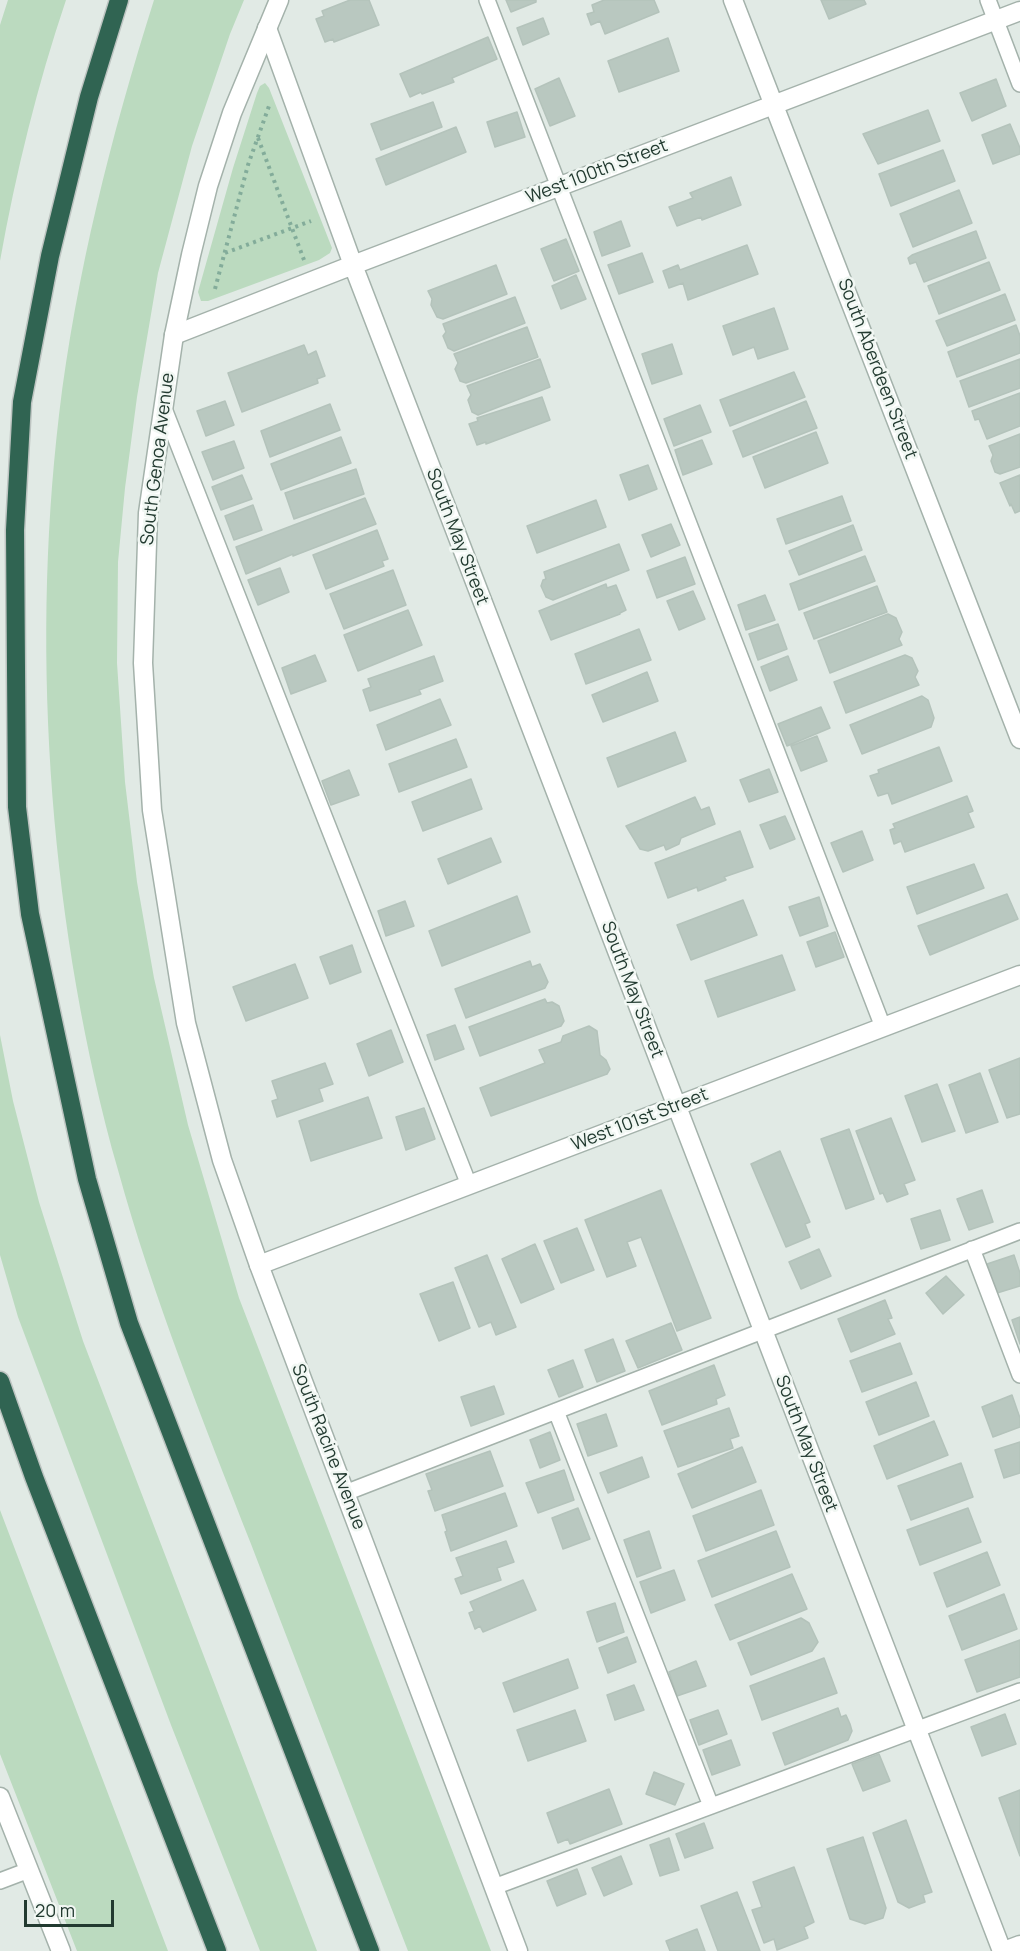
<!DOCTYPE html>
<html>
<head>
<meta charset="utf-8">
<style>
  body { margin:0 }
  #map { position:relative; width:1020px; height:1951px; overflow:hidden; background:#e1eae5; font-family:Manrope,sans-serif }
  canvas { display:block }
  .scale { position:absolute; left:24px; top:1900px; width:90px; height:27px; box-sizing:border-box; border:3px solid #223a30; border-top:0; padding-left:8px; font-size:18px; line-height:21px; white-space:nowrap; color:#223a30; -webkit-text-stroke:4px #f1f7f3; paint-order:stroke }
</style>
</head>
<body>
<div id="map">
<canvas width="1020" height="1951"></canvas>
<div class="scale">20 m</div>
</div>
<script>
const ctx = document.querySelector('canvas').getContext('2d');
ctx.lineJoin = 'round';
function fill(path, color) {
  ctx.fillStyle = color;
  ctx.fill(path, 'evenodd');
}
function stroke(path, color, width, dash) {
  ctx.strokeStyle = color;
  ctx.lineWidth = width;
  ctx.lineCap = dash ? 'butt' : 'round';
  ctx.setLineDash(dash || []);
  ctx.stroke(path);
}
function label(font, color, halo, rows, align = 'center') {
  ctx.font = font + ' Manrope,sans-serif';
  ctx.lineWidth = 5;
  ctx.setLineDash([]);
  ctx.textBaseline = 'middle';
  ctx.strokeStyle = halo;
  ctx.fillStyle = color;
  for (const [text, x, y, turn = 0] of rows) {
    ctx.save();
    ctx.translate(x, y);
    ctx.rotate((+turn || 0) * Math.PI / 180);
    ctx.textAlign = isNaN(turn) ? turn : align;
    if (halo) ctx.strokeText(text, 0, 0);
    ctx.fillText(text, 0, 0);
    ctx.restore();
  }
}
fill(new Path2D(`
  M8 0H66C37 86 16 172 0 261V25Z
  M154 0H244L230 34 192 146 158 273 137 397 125 488 118 562 117 663 125 782 137 882 154 978 188 1125 239 1298 491 1951H408C355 1815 303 1679 251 1544 203 1421 153 1297 118 1170 51 932 30 661 59 415 76 274 111 136 154 0Z
  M265 83 269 88 332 248 330 253 319 260 208 301H201L198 292 233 168 257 93 260 86Z
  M0 1035 13 1101 39 1202 83 1341 317 1951H260L171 1725 18 1317 0 1255Z
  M0 1510 168 1951H77L0 1754Z`), '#bbdabf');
const building = new Path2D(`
  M350 0H369L379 25 334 42 333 39 325 42 316 19 324 16 322 11Z
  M506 0H536V2L511 12Z
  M604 0H654L659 12 605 34 600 21 591 25 587 14 594 12 592 5Z
  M821 0H864L866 4 829 19Z
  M543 18 549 34 523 45 517 28Z
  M488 37 497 59 452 78 454 82 422 94 421 92 410 97 400 74Z
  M668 38 679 71 619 92 608 61Z
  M559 78 575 116 550 126 535 89Z
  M996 79 1006 106 972 121 960 93Z
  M433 102 442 127 381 150 371 124Z
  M928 110 940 141 878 164 863 134Z
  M517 112 525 137 495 147 487 122Z
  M1010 124 1020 148V154L993 164 982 135Z
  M456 127 466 152 386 185 376 159Z
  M943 150 955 181 891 206 879 174Z
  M731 177 741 205 702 220 701 217 677 226 669 207 693 198 690 193Z
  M959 190 972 223 913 247 900 214Z
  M621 221 630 246 602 256 594 232Z
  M976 231 986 258 924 282 916 262 910 264 908 258 912 255Z
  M566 239 579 271 554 281 541 249Z
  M747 245 758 274 688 300 683 283 669 288 663 271 678 265 680 270Z
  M642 253 653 282 619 294 608 265Z
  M989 262 1000 290 939 314 928 286Z
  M496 265 507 294 443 319 437 317 431 305 432 299 428 291Z
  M576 275 586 299 561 309 552 286Z
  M1005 294 1015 320 947 346 936 321Z
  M515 297 525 323 454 351 448 348 443 336 446 332 443 324Z
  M774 308 788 349 758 359 754 347 733 355 723 326Z
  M1016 325 1020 336V353L957 377 948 352Z
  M527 327 538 357 466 383 460 381 455 369 458 363 454 354Z
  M672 344 682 374 652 384 642 354Z
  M304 345 308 355 316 351 325 376 317 379 318 383 242 412 228 373Z
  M540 359 550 387 478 415 472 412 468 400 471 395 467 386Z
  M1020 359V388L969 407 960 381Z
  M794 372 805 397 730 426 720 400Z
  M1020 393V426L987 439 979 419 975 420 972 411Z
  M542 397 550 420 486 444V442L477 445 469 424 478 421 477 418Z
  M225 401 234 425 206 436 197 411Z
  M806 401 817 428 743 457 733 431Z
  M330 404 340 430 270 457 261 431Z
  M700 405 711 432 674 446 664 419Z
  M816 432 828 463 765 488 753 457Z
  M1020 434V467L1000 474 995 472 991 461 993 455 989 446Z
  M341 437 351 463 281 490 271 464Z
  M702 440 712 464 683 475 675 450Z
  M234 441 244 468 213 480 202 452Z
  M648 465 657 489 629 500 620 475Z
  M356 469 364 494 294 519 285 493Z
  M242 475 252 499 221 510 212 487Z
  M1020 475V511L1015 513 1011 504 1010 506 1000 483Z
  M842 496 851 521 786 544 777 519Z
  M365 498 376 524 293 556V554L246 574 236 547Z
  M596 500 606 527 537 553 527 526Z
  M253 505 262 530 234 540 225 516Z
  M671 524 680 545 651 557 642 535Z
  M853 525 862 550 799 575 789 551Z
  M377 530 388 559 382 561 384 566 326 589 313 555Z
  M619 544 629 570 553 600 546 597 541 586 543 580 546 579 544 572Z
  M865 556 875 581 799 610 790 584Z
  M685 557 695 584 657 598 647 571Z
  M280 568 289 592 258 605 248 580Z
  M393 570 406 605 344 629 330 594Z
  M606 584 607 588 616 585 626 610 620 613V614L551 640 539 611Z
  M877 586 887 612 814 639 804 613Z
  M693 591 705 619 679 630 667 601Z
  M765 595 775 620 746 630 738 605Z
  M408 610 422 645 358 671 344 635Z
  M888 614 896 618 902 632 899 639 902 645 830 673 818 641Z
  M778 624 787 649 758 660 749 634Z
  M639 629 651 660 586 684 575 654Z
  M315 655 326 681 291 694 282 668Z
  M905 655 912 658 918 671 915 677 919 685 846 713 834 682Z
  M434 656 443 681 419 690 421 694 370 711 363 690 371 687 368 679Z
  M788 656 797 680 770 691 761 667Z
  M647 672 658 701 603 722 592 695Z
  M922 696 928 700 934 718 931 727 862 754 850 725Z
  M440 699 451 725 386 750 377 725Z
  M821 707 830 728 787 746 778 724Z
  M675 732 686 761 618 787 607 758Z
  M817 736 827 761 801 771 791 746Z
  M456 739 467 767 399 792 389 764Z
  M939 747 952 781 892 804 888 793 878 796 870 776 879 773 878 770Z
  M769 769 778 792 749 802 740 780Z
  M349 770 359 795 331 805 322 781Z
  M471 779 482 809 423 831 412 802Z
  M967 796 973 811 968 813 974 827 905 852 901 841 894 844 890 830 895 828 893 824Z
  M695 797 701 810 709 807 715 824 681 838 679 844 666 850 664 845 648 851 640 849 626 826Z
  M785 816 795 839 770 849 760 825Z
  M740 831 753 867 724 877 726 880 698 891 697 887 668 898 655 863Z
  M862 831 873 860 843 872 831 843Z
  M491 838 501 862 448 884 438 859Z
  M974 864 984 888 917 914 907 887Z
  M1007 894 1018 919 930 955 918 926Z
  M517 896 530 932 442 966 429 931Z
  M819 897 828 926 800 936 789 907Z
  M743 900 757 935 691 960 677 925Z
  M405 901 414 926 386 936 378 911Z
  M835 932 844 957 816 967 807 942Z
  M352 945 361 972 330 984 320 957Z
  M782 955 795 990 718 1017 705 981Z
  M530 961 532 967 540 964 548 982 545 988 466 1018 455 989Z
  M295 964 308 998 246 1021 233 987Z
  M545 999 547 1003 552 1002 559 1006 564 1021 561 1026 480 1056 469 1027Z
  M455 1025 464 1049 435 1060 427 1035Z
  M589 1026 597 1031 600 1055 606 1060 610 1069 607 1074 491 1116 480 1088 545 1063 539 1050 561 1042 563 1036Z
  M391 1030 403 1062 369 1076 357 1044Z
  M1020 1058V1114L1007 1118 989 1070Z
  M325 1063 333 1084 319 1089 323 1101 277 1117 272 1101 278 1099 272 1081Z
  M980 1073 998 1122 966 1133 949 1085Z
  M937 1084 955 1131 922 1142 905 1096Z
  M368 1097 382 1138 311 1161 299 1121Z
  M424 1108 435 1139 406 1150 396 1117Z
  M891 1118 915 1180 904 1184 908 1194 887 1202 883 1193 880 1194 856 1131Z
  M849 1129 874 1199 846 1209 821 1139Z
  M780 1151 810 1222 805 1224 810 1237 786 1247 751 1164Z
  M661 1190 711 1318 677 1331 641 1237 627 1242 636 1266 607 1277 585 1220Z
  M982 1190 993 1222 969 1230 957 1199Z
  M940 1210 950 1240 921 1249 911 1219Z
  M577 1228 594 1270 561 1283 544 1241Z
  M535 1244 554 1289 521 1303 502 1259Z
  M819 1249 831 1276 801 1289 789 1262Z
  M487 1255 516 1327 496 1335 491 1322 479 1327 455 1268Z
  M1014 1255 1020 1273V1286L997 1293 987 1264Z
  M946 1276 964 1295 943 1314 926 1293Z
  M453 1282 470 1328 439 1341 420 1294Z
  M885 1300 892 1318 888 1319 895 1334 851 1352 838 1319Z
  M1020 1317V1344L1012 1320Z
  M671 1323 682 1350 638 1368 626 1341Z
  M613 1339 625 1371 597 1382 585 1350Z
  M900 1343 912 1374 862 1392 850 1361Z
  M573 1360 583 1387 559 1397 548 1370Z
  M714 1365 725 1395 716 1399 717 1404 662 1425 649 1391Z
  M916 1382 929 1416 879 1435 866 1402Z
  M494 1386 504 1414 471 1426 461 1397Z
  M1012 1395 1020 1418V1427L993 1437 982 1407Z
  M729 1408 739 1436 730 1439 733 1448 678 1467 664 1431Z
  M606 1414 617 1446 588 1456 577 1424Z
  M934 1421 948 1455 887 1479 874 1446Z
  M550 1432 560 1460 540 1468 530 1440Z
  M1020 1442V1473L1004 1478 995 1450Z
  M742 1447 756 1482 692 1508 678 1474Z
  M490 1451 503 1486 435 1511 428 1491 432 1490 426 1474Z
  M642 1457 649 1477 608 1493 600 1473Z
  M961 1463 973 1497 911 1520 898 1486Z
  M564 1470 574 1500 538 1513 526 1483Z
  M761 1490 774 1525 706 1551 693 1516Z
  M505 1493 517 1526 451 1551 445 1532 447 1531 442 1515Z
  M578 1508 590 1539 563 1549 552 1518Z
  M968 1508 981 1542 920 1565 907 1530Z
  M649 1531 661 1568 637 1577 624 1540Z
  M776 1531 790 1567 712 1597 698 1561Z
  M506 1541 514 1562 497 1568 501 1580 461 1594 455 1579 463 1576 456 1558Z
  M987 1552 1000 1585 947 1607 934 1573Z
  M674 1570 685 1600 651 1613 640 1582Z
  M792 1574 807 1609 730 1640 715 1605Z
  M523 1580 536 1610 483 1632 480 1626 475 1629 469 1613 474 1611 470 1602Z
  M1004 1594 1017 1629 962 1650 949 1616Z
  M615 1603 624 1632 597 1642 587 1612Z
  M801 1618 809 1623 818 1642 812 1651 751 1675 738 1643Z
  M627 1637 636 1662 608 1673 599 1648Z
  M1020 1640V1677L977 1692 965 1660Z
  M824 1658 837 1693 762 1720 750 1686Z
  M568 1659 578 1688 514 1712 503 1683Z
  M696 1661 706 1686 677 1696 669 1672Z
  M634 1685 644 1710 615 1720 607 1695Z
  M838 1708 841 1717 846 1715 850 1724 852 1731 848 1740 785 1765 773 1733Z
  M575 1710 586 1741 528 1761 517 1730Z
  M718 1710 727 1734 699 1745 690 1720Z
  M1005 1714 1016 1744 982 1756 971 1727Z
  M731 1740 740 1765 712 1775 703 1750Z
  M879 1754 890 1781 863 1791 852 1764Z
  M654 1772 684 1784 675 1805 646 1794Z
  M609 1789 622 1824 570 1844 568 1839 558 1843 547 1813Z
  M1020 1790V1856L999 1798Z
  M906 1820 932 1892 923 1895 925 1902 909 1908 898 1902 873 1833Z
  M704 1823 713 1848 685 1858 676 1834Z
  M863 1837 886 1908 883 1918 865 1924 850 1919 827 1849Z
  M669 1838 679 1870 660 1876 650 1845Z
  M621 1856 632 1884 604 1896 592 1868Z
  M794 1867 814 1922 804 1927 808 1938 777 1950 774 1939 764 1943 752 1910 762 1907 753 1882Z
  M577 1869 586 1894 557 1906 547 1881Z
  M737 1892 760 1951H718L701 1906Z
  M697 1929 705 1951H670L666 1941Z`);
fill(building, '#b9c8c0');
stroke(building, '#b4c3bb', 1.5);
const service = new Path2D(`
  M487 0 883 1027
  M988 0 1020 84
  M163 406 469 1185
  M972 1249 1020 1375
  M556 1411 711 1806
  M345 1493 1020 1231
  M0 1881 29 1870
  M494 1887 1020 1691`);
const minor = new Path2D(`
  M733 0 1020 739
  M267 28 353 265 1002 1951
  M174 335 353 265 1020 11
  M259 1265 1020 975
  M1004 1951 1020 1945`);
const tertiary = new Path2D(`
  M279 0 232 113 208 186 191 255 174 335 148 513 143 663 152 810 186 1023 222 1160 259 1265 518 1951
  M0 1797 61 1951`);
const motorway = new Path2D(`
  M119 0 89 97 50 256 22 402 15 530 17 807 30 914 87 1179 129 1323 370 1951
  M0 1381 34 1477 217 1951`);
stroke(service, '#a4b2ab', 18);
stroke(minor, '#a4b2ab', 21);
stroke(tertiary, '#a4b2ab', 21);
stroke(motorway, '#bdc4c1', 21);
stroke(new Path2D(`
  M258 138 304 260
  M225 253 311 221
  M215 289 248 165 269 106`), '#83ac9a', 4, [3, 4.5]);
stroke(service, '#fff', 15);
stroke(minor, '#fff', 18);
stroke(tertiary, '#fff', 18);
stroke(motorway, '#306452', 18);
label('18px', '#223a30', '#f1f7f3', [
  ["West 100th Street",597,172,-21],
  ["South Aberdeen Street",877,369,69],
  ["South Genoa Avenue",158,459,-83],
  ["South May Street",457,537,69],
  ["South May Street",632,990,69],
  ["West 101st Street",640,1120,-21],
  ["South May Street",806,1444,69],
  ["South Racine Avenue",328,1447,69]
]);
</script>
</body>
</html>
